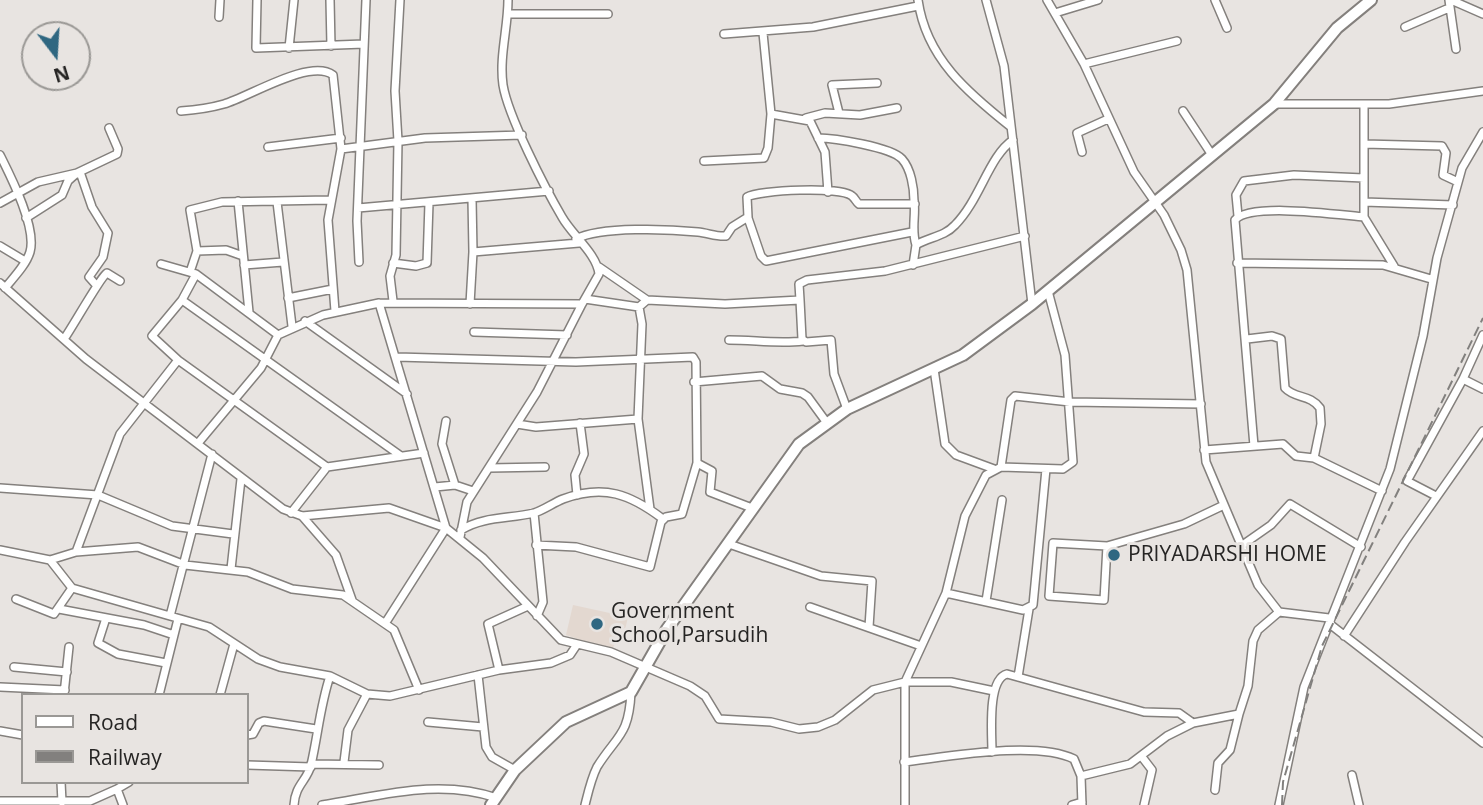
<!DOCTYPE html>
<html>
<head>
<meta charset="utf-8">
<style>
  body { margin:0 }
  #map { position:relative; width:1483px; height:805px; overflow:hidden; background:#e8e4e1; font-family:"Open Sans",sans-serif }
  canvas { display:block }
  .legend { position:absolute; left:21px; top:693px; width:228px; height:91px; box-sizing:border-box; background:#e8e4e1; border:2px solid #9a9895; margin:0; padding:9px 12px; list-style:none; font-size:21px; color:#262524 }
  .legend li { display:flex; align-items:center; gap:14px; height:35px }
  .legend b { width:35px; border:2px solid #9a9895 }
  .north { position:absolute; left:21px; top:21px; width:70px; height:70px; box-sizing:border-box; background:#e8e4e1; border:2px solid #9a9895; border-radius:50%; rotate:163deg; font-size:19px; font-weight:700; line-height:28px; text-align:center; color:#262524 }
  .north::after { content:''; display:block; margin:auto; width:24px; height:32px; background:#2f6781; clip-path:polygon(50% 0,100% 100%,50% 72%,0 100%) }
</style>
</head>
<body>
<div id="map">
<canvas width="1483" height="805"></canvas>
<ul class="legend">
<li><b style="height:9px;background:#fff"></b>Road</li>
<li><b style="height:9px;background:#82807e"></b>Railway</li>
</ul>
<div class="north">N</div>
</div>
<script>
const ctx = document.querySelector('canvas').getContext('2d');
ctx.lineJoin = 'round';
function fill(path, color) {
  ctx.fillStyle = color;
  ctx.fill(path, 'evenodd');
}
function stroke(path, color, width, dash) {
  ctx.strokeStyle = color;
  ctx.lineWidth = width;
  ctx.lineCap = dash ? 'butt' : 'round';
  ctx.setLineDash(dash || []);
  ctx.stroke(path);
}
function label(font, color, halo, rows, align = 'center') {
  ctx.font = font + ' "Open Sans",sans-serif';
  ctx.lineWidth = 6;
  ctx.setLineDash([]);
  ctx.textBaseline = 'middle';
  ctx.strokeStyle = halo;
  ctx.fillStyle = color;
  for (const [text, x, y, turn = 0] of rows) {
    ctx.save();
    ctx.translate(x, y);
    ctx.rotate((+turn || 0) * Math.PI / 180);
    ctx.textAlign = isNaN(turn) ? turn : align;
    if (halo) ctx.strokeText(text, 0, 0);
    ctx.fillText(text, 0, 0);
    ctx.restore();
  }
}
fill(new Path2D(`
  M573 605 628 617 625 630 611 650 566 635Z`), '#e3d8d0');
const street = new Path2D(`
  M257 0 256 48 364 44
  M330 0 331 46
  M918 0C926 58 968 93 1011 127
  M986 0 1004 66 1032 304
  M1047 0 1084 64 1134 172 1164 215 1181 250 1187 270 1206 462 1258 585 1279 612 1329 618 1331 625 1483 743
  M1215 0 1227 28
  M1449 0 1456 49
  M1451 0 1483 14
  M1055 13 1098 0
  M508 14H608
  M219 17 220 0
  M1405 27 1449 8
  M763 33 771 114 810 121 825 152 828 192
  M724 34 813 27 918 6
  M289 48 294 0
  M1084 64 1177 41
  M1274 104H1389L1483 91
  M1364 105V217L1394 266
  M181 111C195 110 210 108 224 104 249 97 310 58 333 75L341 149 328 220 335 311
  M1183 111 1212 155
  M839 113 832 85 877 83
  M806 118 825 113 860 115 897 108
  M818 138C834 138 891 147 902 159 911 169 914 188 914 201 916 217 911 229 916 245
  M1364 144 1442 146 1446 153 1443 175 1458 182
  M268 147 341 138
  M341 149 425 138 522 135
  M1082 152 1077 133 1108 119
  M0 155C11 177 37 228 30 252 26 265 14 277 5 288
  M704 161 764 158 768 148 771 114
  M472 199 473 252 579 243
  M238 201 249 312
  M277 202 292 326
  M1364 202 1453 205
  M0 203 38 182 77 173 81 175 92 207 108 233 103 257 89 277 97 286
  M358 208 549 191
  M1238 216 1236 195 1244 181 1294 175 1364 178
  M26 218 62 195 68 181 77 173 117 154 118 149 109 128
  M748 218 761 256 766 261 912 232
  M576 239C600 226 670 229 698 232 708 233 717 237 726 236L732 227 748 217 747 197C759 190 841 186 852 196 855 198 856 202 859 204H915
  M0 246 25 261
  M197 251 226 250 243 256
  M359 262 357 221 366 0
  M393 263 416 266 427 263 429 203
  M1237 263 1383 265 1431 279
  M161 264 196 274 278 335
  M244 265 283 262
  M913 265 916 245C929 237 944 237 955 225 980 200 989 156 1013 140
  M599 267 647 300
  M190 272 197 251 190 210 222 202 329 200
  M0 283 86 359 283 509 302 516 389 508 446 528 483 558 561 640 611 652 690 686 705 696 719 719 771 722 799 729 818 727 835 720 873 690 905 682V805
  M288 298 333 289
  M585 299 639 307 647 300 725 304 800 300 802 339 806 342 831 340 834 374 847 409
  M182 300 401 456
  M800 300 799 284 807 280 885 271 1025 236
  M393 301 390 276 396 255 398 141 395 91 400 0
  M470 304 473 252
  M305 321 407 394
  M474 332 567 335
  M64 339C72 328 101 276 107 273L120 281
  M1247 339 1272 336 1281 339 1285 388C1295 399 1310 394 1320 408L1321 424 1314 458
  M729 340C754 340 779 344 803 341
  M397 357 576 362 693 357 696 362 697 463 712 471 710 492 752 508
  M178 360 152 336 182 300 196 274
  M934 369 945 444 956 455 994 469
  M1463 379 1483 389
  M694 382 762 376 780 389 802 393 808 397 827 423
  M638 419 650 509
  M446 421 442 444 455 485
  M517 424 536 427 638 419 642 324 639 307
  M199 442 261 368 278 335 323 315 379 303
  M1254 446 1235 220C1250 202 1340 215 1364 217
  M1204 450 1283 444 1296 456 1314 458 1382 491
  M212 454 170 616 209 627 258 659 280 667 330 676
  M1001 467 1011 400 1015 396 1070 402 1201 404
  M489 468 545 467
  M435 487 455 485 473 491
  M0 488 98 495 172 526 233 534
  M577 495 575 475 584 454 580 423
  M1436 496 1407 481 1463 379 1483 335
  M291 513 327 467
  M534 513 543 602 537 616
  M302 516 336 555 352 600
  M461 530C484 516 509 519 534 513 544 510 553 503 563 499 604 484 630 494 663 519
  M460 537 467 502 537 392 582 304
  M729 544 821 576 872 581 869 627
  M536 545 576 547 650 567 661 522 666 517 682 514 697 463
  M1107 546 1053 543 1049 596 1104 600 1107 546 1184 524 1224 505
  M1241 546 1271 525 1290 504 1361 547
  M0 550 50 560 72 588 170 616
  M76 552 120 434 178 360 327 467 424 453
  M50 560 76 552 138 547 185 565 248 572 292 589 343 595 394 630 419 690
  M231 569 241 479
  M946 593 1023 610 1033 605 1046 469
  M16 599 54 614 72 588
  M986 601 1002 500
  M810 607 921 646
  M59 609 144 625 174 635
  M106 618 98 643 118 654 166 663
  M386 622 446 528 379 303 582 304 599 274C597 254 572 235 562 217 545 188 508 116 503 85 499 57 508 28 508 0
  M1344 636 1405 542 1483 431
  M14 667 67 672
  M499 670 488 624 528 606
  M478 675 486 747 492 757 515 770
  M1018 677 1029 609
  M0 687 65 690
  M994 691 951 682H905L946 593 965 516 986 475 1001 467 1063 469 1073 462 1065 355 1048 291
  M64 694 69 647
  M159 695 178 619
  M220 695 234 644
  M428 722 483 727
  M0 731 23 735
  M247 735 253 734 259 723 264 721 316 729
  M992 752C992 734 987 679 1007 674L1144 712 1179 713 1193 723
  M1142 757 1152 770 1144 805
  M344 762 348 730 367 694
  M904 762C947 757 1035 740 1074 759L1081 776
  M311 764 379 765
  M247 765 311 767
  M1352 775 1359 805
  M61 782 62 802
  M117 789 129 782
  M1215 790 1218 763 1230 750 1239 714
  M0 801H90L117 789 123 805
  M294 805C295 785 307 781 311 765 318 735 320 706 330 676L367 694 390 696 499 670 551 663 570 655 576 646
  M322 805C381 796 438 778 497 798
  M585 805C588 793 591 779 597 767 617 735 629 736 631 692
  M1072 805 1082 802
  M1082 805 1081 776 1130 764 1167 736 1193 723 1239 714 1248 686 1253 641 1258 630 1279 612
  M1279 805 1304 687 1390 469 1423 336 1437 258 1462 168 1483 132`);
const secondary = new Path2D(`
  M491 805 515 770 566 722 631 692 667 629 799 444 847 409 963 355 1032 304 1274 104 1337 28 1371 0`);
stroke(street, '#84807d', 10);
stroke(secondary, '#84807d', 14);
stroke(street, '#fff', 7);
stroke(secondary, '#fff', 10);
stroke(new Path2D(`
  M1282 805 1283 782 1322 646 1483 318`), '#82807e', 2, [10, 5]);
for (const [x, y, r, color] of [
  [1114,555,7,"#2f6781"],
  [597,624,7,"#2f6781"]
]) {
  const dot = new Path2D();
  dot.arc(x, y, r, 0, 2 * Math.PI);
  ctx.fillStyle = color;
  ctx.fill(dot);
  stroke(dot, '#e8e4e1', 2.5);
}
label('21px', '#262524', '#e8e4e1', [
  ["PRIYADARSHI HOME",1128,555],
  ["Government",611,612],
  ["School,Parsudih",611,636]
], 'left');
</script>
</body>
</html>
